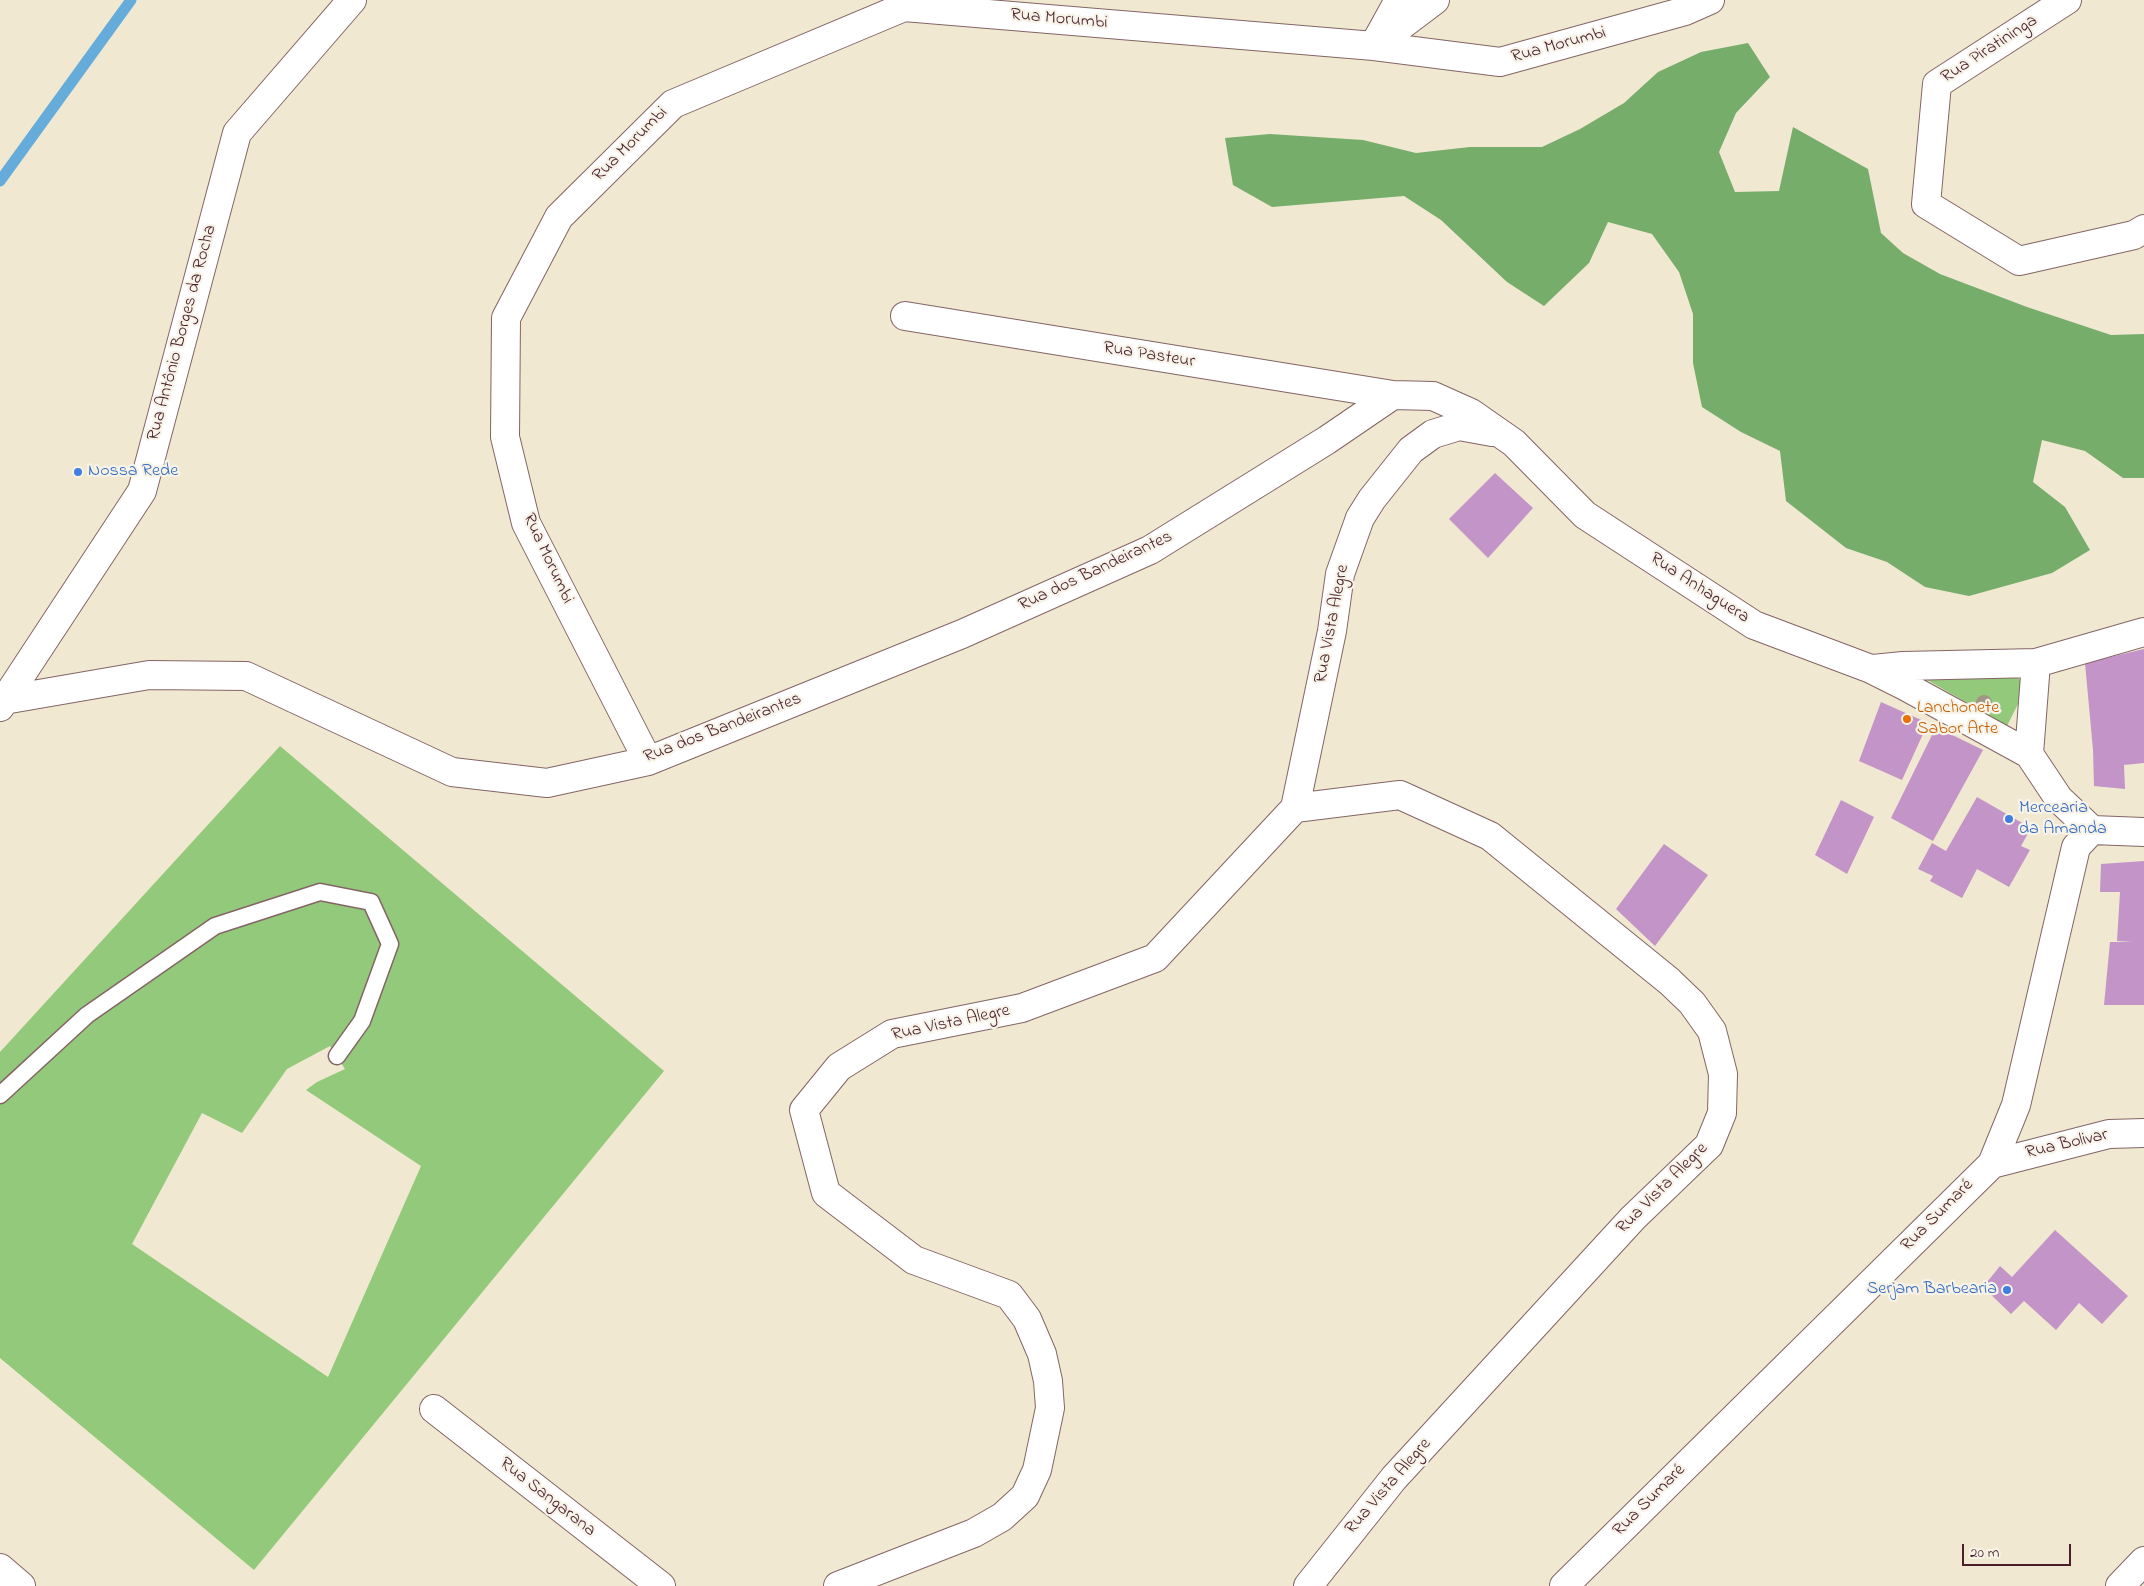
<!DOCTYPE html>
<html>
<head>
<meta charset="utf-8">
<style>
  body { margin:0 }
  #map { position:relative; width:2144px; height:1586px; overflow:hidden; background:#f1e8d1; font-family:"Indie Flower",sans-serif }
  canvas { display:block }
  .scale { position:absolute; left:1962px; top:1544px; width:109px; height:22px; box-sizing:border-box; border:2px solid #4a1f2b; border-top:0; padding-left:6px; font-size:15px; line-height:18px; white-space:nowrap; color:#4a1f2b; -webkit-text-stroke:4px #f7f3e8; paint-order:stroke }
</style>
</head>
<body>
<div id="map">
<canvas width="2144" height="1586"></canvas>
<div class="scale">20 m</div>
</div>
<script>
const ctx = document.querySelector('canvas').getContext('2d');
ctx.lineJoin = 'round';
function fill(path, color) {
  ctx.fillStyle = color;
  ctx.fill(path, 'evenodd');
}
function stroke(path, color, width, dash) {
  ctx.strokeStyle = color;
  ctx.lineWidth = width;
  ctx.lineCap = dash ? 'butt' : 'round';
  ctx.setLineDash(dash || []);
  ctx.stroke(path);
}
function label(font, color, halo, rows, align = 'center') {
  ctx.font = font + ' "Indie Flower",sans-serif';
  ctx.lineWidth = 4.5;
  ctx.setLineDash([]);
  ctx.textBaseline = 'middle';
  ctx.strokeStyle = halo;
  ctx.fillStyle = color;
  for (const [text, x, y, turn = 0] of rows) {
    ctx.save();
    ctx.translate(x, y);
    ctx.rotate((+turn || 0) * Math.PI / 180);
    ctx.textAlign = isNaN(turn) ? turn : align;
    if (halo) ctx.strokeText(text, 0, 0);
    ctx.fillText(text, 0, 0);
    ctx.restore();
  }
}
fill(new Path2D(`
  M1917 674H2009L2021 680 2018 704 2007 726Z
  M280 746 664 1071 254 1570 0 1358V1052ZM330 1046 345 1069 317 1082 306 1090 421 1166 328 1377 132 1244 202 1113 242 1133 287 1069Z`), '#93c97b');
fill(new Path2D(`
  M1748 43 1770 77 1736 113 1719 152 1735 192 1779 191 1793 127 1868 169 1881 233 1903 253 1940 274 2027 307 2111 335 2144 334V478H2123L2085 451 2042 440 2033 482 2065 507 2090 550 2052 573 1969 596 1925 587 1887 562 1846 548 1786 501 1780 451 1741 432 1702 407 1693 363V314L1679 272 1652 234 1608 222 1589 263 1544 306 1507 282 1441 220 1404 196 1272 207 1233 185 1225 138 1270 134 1363 140 1416 153 1470 147H1542L1580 129 1624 103 1658 72 1701 52Z`), '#76ad6b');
stroke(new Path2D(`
  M0 181 131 0`), '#65acdb', 11);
fill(new Path2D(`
  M1495 473 1533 508 1488 558 1449 519Z
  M2144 649V763L2124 765 2125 789 2094 786 2093 750 2085 663Z
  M1881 702 1928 723 1902 780 1859 761Z
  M1936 727 1983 750 1933 841 1891 818Z
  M1977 797 2031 828 2021 846 2030 850 2009 887 1977 869 1962 898 1930 881 1933 876 1918 869 1932 843 1946 851Z
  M1841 800 1874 817 1847 874 1815 855Z
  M1664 844 1708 875 1655 946 1616 909Z
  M2144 861V1005H2104L2110 942H2133L2117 941 2120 892H2100L2101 864Z
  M2055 1230 2128 1296 2102 1324 2079 1303 2056 1330 2024 1301 2011 1314 1983 1287 2000 1266 2012 1277Z`), '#c294c7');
const service = new Path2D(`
  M0 1095 87 1015 215 926 320 892 371 902 390 944 362 1021 337 1056`);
const minor = new Path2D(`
  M2067 0 1937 84 1926 204 2019 261 2134 235 2144 229
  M1378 38 1399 0
  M1374 46 1435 0
  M905 316 1393 395 1433 396 1471 413 1514 443 1585 515 1754 625 1871 669 1905 686 2029 754 2059 799 2092 830 2076 847 2016 1105 1992 1164 1564 1586
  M1873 669 1903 666 2036 663 2144 632
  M4 700 149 675 246 676 452 772 547 783 648 761 962 634 1150 550 1327 440 1393 395
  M0 707 142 491 237 133 352 0
  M2029 754 2036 663
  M648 761 526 523 505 437 506 318 559 217 673 104 904 7 1374 46 1500 62 1685 11 1710 0
  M1295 808 1400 795 1490 836 1669 981 1692 1003 1712 1031 1723 1074 1722 1113 1709 1145 1633 1218 1394 1478 1308 1586
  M2092 830 2144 832
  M1992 1164 2109 1134 2144 1133
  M434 1409 661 1586
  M838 1586 974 1533 1002 1517 1025 1496 1037 1470 1050 1408 1048 1381 1042 1354 1027 1319 1009 1295 914 1260 826 1193 804 1110 839 1067 892 1034 1022 1008 1155 958 1295 808 1332 631 1340 574 1360 518 1372 499 1411 450 1433 434 1459 426 1492 432
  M2120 1586 2144 1561`);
const trunk = new Path2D(`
  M0 1568 21 1586`);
stroke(service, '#846565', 19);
stroke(minor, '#846565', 30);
stroke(trunk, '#846565', 30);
stroke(service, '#fff', 16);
stroke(minor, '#fff', 28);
stroke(trunk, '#fff', 28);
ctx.fillStyle = '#a19683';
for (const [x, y] of [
  [1984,703]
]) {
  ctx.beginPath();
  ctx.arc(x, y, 8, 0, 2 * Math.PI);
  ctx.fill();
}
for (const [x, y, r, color] of [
  [78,472,5,"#3f7fe0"],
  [1907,719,5,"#e8710a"],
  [2009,819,5,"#3f7fe0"],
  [2007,1290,5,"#3f7fe0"]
]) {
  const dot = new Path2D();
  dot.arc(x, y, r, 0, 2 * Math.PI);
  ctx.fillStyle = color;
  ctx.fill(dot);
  stroke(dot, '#f7f3e8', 2);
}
label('18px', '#4a1f2b', '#f7f3e8', [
  ["Rua Morumbi",1059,20,5],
  ["Rua Morumbi",1559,46,-15],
  ["Rua Piratininga",1990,50,-33],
  ["Rua Morumbi",631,145,-45],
  ["Rua Antônio Borges da Rocha",183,333,-75],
  ["Rua Pasteur",1149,356,9],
  ["Rua Morumbi",547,559,65],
  ["Rua dos Bandeirantes",1096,572,-25],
  ["Rua Anhaguera",1699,589,33],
  ["Rua Vista Alegre",1333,624,-79],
  ["Rua dos Bandeirantes",723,729,-21],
  ["Rua Vista Alegre",951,1024,-12],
  ["Rua Bolivar",2067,1145,-13],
  ["Rua Vista Alegre",1663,1189,-45],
  ["Rua Sumaré",1938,1216,-45],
  ["Rua Vista Alegre",1389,1487,-49],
  ["Rua Sangarana",547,1498,38],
  ["Rua Sumaré",1650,1501,-45]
]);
label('18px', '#366cbe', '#f7f3e8', [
  ["Nossa Rede",88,472],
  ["Mercearia",2019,809],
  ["da Amanda",2019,830],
  ["Serjam Barbearia",1997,1290,"right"]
], 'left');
label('18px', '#c56008', '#f7f3e8', [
  ["Lanchonete",1917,709],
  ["Sabor Arte",1917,730]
], 'left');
</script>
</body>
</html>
